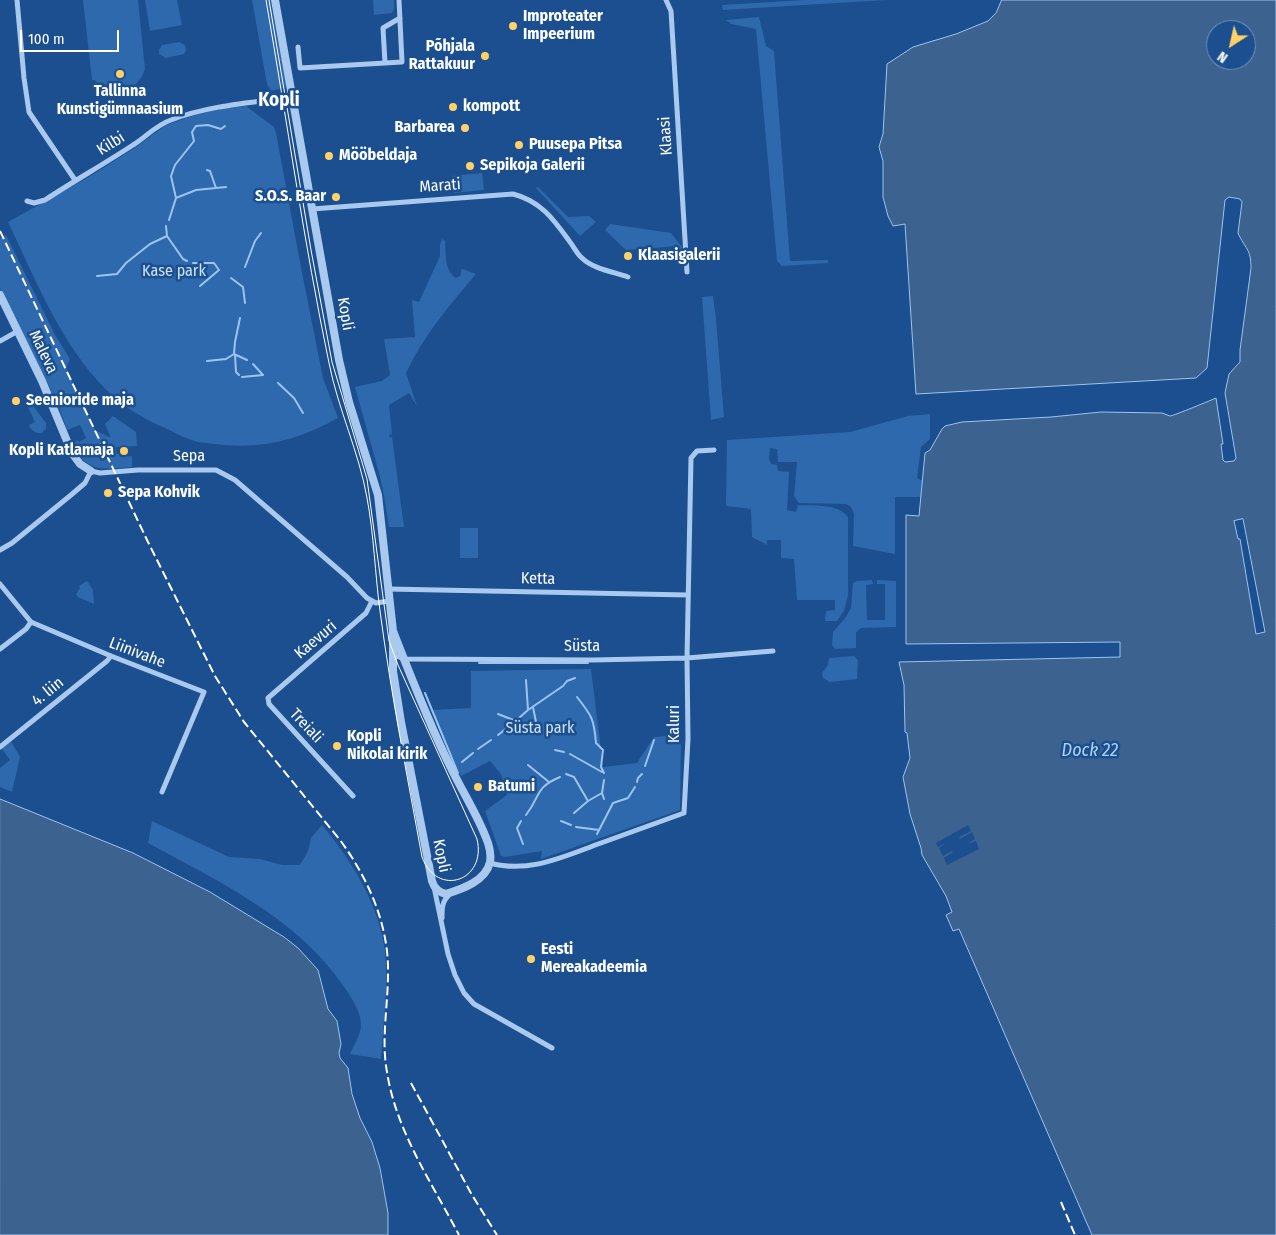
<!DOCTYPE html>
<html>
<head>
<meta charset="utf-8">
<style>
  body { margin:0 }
  #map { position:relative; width:1276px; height:1235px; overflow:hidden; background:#1b4f8f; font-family:"Fira Sans Condensed",sans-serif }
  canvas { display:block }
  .north { position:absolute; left:1206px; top:20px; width:50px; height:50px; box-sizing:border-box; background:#1b4f8f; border:1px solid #7695bc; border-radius:50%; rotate:215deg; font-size:14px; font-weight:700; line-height:20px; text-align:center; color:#fff }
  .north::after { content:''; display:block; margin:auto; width:18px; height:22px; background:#ffd166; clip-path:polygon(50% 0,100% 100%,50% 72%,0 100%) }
  .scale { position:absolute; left:20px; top:30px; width:99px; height:22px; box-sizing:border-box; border:2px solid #fff; border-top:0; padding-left:6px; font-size:15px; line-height:18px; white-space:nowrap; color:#fff; -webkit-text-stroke:4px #1b4f8f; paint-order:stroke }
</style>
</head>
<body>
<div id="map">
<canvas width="1276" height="1235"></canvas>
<div class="north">N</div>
<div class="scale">100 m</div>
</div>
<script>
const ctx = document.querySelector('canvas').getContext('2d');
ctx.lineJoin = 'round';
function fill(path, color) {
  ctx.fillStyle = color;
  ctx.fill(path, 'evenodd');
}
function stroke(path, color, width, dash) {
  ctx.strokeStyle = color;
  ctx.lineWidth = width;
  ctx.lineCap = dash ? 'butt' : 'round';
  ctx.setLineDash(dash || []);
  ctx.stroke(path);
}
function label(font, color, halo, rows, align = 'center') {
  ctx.font = font + ' "Fira Sans Condensed",sans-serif';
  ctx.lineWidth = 5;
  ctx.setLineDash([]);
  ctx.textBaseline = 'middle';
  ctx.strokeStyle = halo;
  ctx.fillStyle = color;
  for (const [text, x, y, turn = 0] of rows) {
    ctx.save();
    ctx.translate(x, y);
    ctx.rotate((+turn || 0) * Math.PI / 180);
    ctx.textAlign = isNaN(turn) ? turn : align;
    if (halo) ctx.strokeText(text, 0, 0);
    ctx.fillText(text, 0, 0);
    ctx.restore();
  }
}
fill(new Path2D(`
  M83 0H138L145 69C138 93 111 99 95 80H92Z
  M145 0H177L182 25 150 31Z
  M252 0H270L287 87 271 91 267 84Z
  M373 0H394V9L392 13 374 15Z
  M805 0H886L723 10 722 5Z
  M759 17 766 46 774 51 790 261 828 260V263L782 266 777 261 756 29 731 24 726 20Z
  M179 42 185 45 186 50 184 54 166 58 159 54V50L162 45Z
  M246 106 274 127 276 133 300 262 323 378 338 418C299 440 260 450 215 444 208 443 199 443 192 440 183 438 174 432 165 428 139 417 116 402 97 380 57 335 34 276 8 222L89 177 136 147 166 125 210 110Z
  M482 173 484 190 454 193 452 176Z
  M538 187 568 217 589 216 596 222 580 236 536 188Z
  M610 224 671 233 682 247 683 261 680 260 678 246 626 250 605 230Z
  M6 235 55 335 70 359 66 368 95 430 111 438 105 424 113 416 136 432 137 446 116 447 117 454H119L120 457 132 456V467C102 469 87 474 72 443L78 440 79 442 86 438 80 425 67 430 60 410 48 384 0 288V238Z
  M442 239 445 241C446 254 444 270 456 278L460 276 462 269 476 274C450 305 423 336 406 373L417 406 409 393 389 405 392 434 389 435 390 438 392 437 404 527H389L384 495 379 473 355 387 382 381 390 375 384 339 415 337 412 300 419 302 440 256V245Z
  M713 296 716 319 724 417 711 420 702 297Z
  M26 403H31L46 423V428L42 433C37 434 31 431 29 425L35 422Z
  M930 414V439L921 447 917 478 923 481 921 497H895V554L853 546 854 514 851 507 846 504 799 503 794 496 797 462H778L777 449 770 448 769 458 771 464 777 465 778 471 789 472 787 510 796 512 798 505C814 506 837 503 848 517V595L844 611 837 621H825L826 611 835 610V600H797L794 559 781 558V540H767V545L752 537 751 509 726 506 727 440 850 432 908 416Z
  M460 528H478V558H460Z
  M872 580 873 584 866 585 867 620H885V584H877V580L896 581V627L861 628 856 632V648L835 649 832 645 833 632 846 617 851 608 853 583 857 581Z
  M87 581 93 590 94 604 78 597 76 594 80 588 79 586Z
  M854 656 858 660 857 679 830 682 823 678 822 673 828 665 829 658Z
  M591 669 603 767 637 763 654 737 681 735 680 810 541 859 542 851 505 857 501 856 485 811 507 795 501 774 490 761 461 776 431 710 471 708V671Z
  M10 742 12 743 20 757 12 792 0 787V768L10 760 2 749Z
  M152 821 229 857 260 859 282 865H300L308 851 311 838 322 825C353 863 378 902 385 951 389 984 383 1025 381 1059L350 1054C354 1045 361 1034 361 1025 361 1011 351 997 344 987 297 917 219 882 148 843Z`), '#2e69ad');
const water = new Path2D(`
  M1002 0H1276V1235H1092L959 929 953 931 946 915 952 912 946 896 922 855 921 848 910 814 903 777 910 758 907 733 905 732 904 685 899 662 1120 657V642L906 644V515L919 516 925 453 930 450 942 429 945 426 962 422 1051 417 1101 412 1162 413C1165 414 1167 415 1170 416 1173 416 1214 399 1216 398L1223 444H1221L1223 460 1225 462 1234 461 1236 458 1225 393 1229 374 1240 362V350L1251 268C1251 248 1245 249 1238 233L1242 202 1240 199 1229 197 1225 200 1207 368 1196 378 916 394 905 224 893 226 888 216 883 197V161L879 147 883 134 887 64 913 47 956 34 988 21 996 13ZM1216 30H1246V60H1216ZM1243 519 1265 632 1256 634 1240 539H1238L1234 521Z
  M0 799 133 853 210 892 284 937 298 948 318 970 328 1009 337 1021 341 1044 339 1053 340 1058 348 1068 352 1094 360 1118 372 1142 380 1168 388 1213V1235H0Z`);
fill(water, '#3c6290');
stroke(water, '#9cc4f0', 1);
fill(new Path2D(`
  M968 825 971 831 959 837 960 839 972 832 975 839 967 844 976 841 979 849 947 865 944 858 953 852 952 851 943 856 939 848 946 843 938 847 936 843Z`), '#1b4f8f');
stroke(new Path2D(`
  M207 170 210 171 216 188
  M176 198 196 190 226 187
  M169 220 176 198 171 176 175 165 194 141 192 132 196 126 208 125 221 129 225 126
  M166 226 167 236 183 259 187 261
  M193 263H214L219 270 200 286
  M245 267 255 241 261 233
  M97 276 117 274 126 263 150 244 167 236
  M231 278 243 287 245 303
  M240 318 235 342 234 354 247 360
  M235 355 236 372 239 375
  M207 361 226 359 234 354
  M242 377 263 375 253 364
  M278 383 294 398 303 413
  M479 663H588
  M526 680 528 710
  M425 693 458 773
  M577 697C592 716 594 719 596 743L603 750 601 767 604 773
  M533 707 536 722 540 729
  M519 718 528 710 563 686 567 681 575 678
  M498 735 516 721 498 714
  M478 749 491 740
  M555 750 564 752
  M570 754 602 772
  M462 762 473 753
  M528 765 549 782
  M645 766 654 740
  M566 774 574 777 588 801
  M604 780 602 793 604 799
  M637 782 638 778 642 774
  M574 813 588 801 602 793
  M526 815C541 796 534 788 560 777
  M521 821 517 828 523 844
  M561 821 571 825
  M576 827 599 830
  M597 834 613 803 628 798 635 787`), '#9cc4f0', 2);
stroke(new Path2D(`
  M17 0 24 78 29 112 75 180
  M666 0 671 11 687 272
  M298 47 300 68 402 62 399 0
  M385 63 383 28 400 18
  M27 201 34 203 45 200C74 181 104 164 133 145 146 137 156 125 171 120 202 108 236 104 269 100
  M312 209 513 194C541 201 554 220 570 242 574 247 577 254 582 258 593 269 614 272 628 277
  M0 341 18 331
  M0 550 12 543 71 495 85 483 91 471 100 473 138 470H216L235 480 347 577 367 598 376 603 389 601
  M0 584 31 622 111 656 204 692 162 792
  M388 589 688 595
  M0 649 26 629 31 622
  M393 658 397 656 404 659 593 660 687 658 773 651
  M0 747 107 661 111 656
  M353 796 269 704 268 698 366 613 372 601
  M490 863C529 874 565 856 601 843 629 833 656 823 684 813L688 739 687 658 691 458 697 451 714 450
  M434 887 448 954 455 975 464 993 474 1004 552 1048
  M442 918C442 908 442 901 450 894`), '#a9c9ee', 5);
stroke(new Path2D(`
  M275 0 339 360 349 402 378 495 393 631V671L401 722 432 881C434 888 438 892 446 894 462 889 486 881 490 862 491 856 490 849 488 843 479 817 463 793 451 768 429 724 411 677 393 631
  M0 295 42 381 72 453 80 464 91 471`), '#a9c9ee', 8);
stroke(new Path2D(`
  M266 0C287 121 304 243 329 363 338 409 359 452 367 498 374 535 375 574 380 611 391 694 407 775 422 857 437 898 487 881 477 839L398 665 389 641 367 479 332 362 311 250 269 0`), '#fff', 1);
stroke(new Path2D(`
  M0 231 148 542 215 676 244 722 340 840C368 878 389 925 388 973 388 1006 381 1040 387 1072 396 1131 432 1183 459 1235
  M411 1083 472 1195 497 1235
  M1061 1202 1075 1235`), '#fff', 2, [9, 4]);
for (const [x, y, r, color] of [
  [513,26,5,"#ffd166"],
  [485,56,5,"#ffd166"],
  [120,74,5,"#ffd166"],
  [453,107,5,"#ffd166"],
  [465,128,5,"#ffd166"],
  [519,145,5,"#ffd166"],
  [329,156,5,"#ffd166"],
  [470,166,5,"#ffd166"],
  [336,197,5,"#ffd166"],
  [628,256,5,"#ffd166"],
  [16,401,5,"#ffd166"],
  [124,451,5,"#ffd166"],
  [108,493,5,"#ffd166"],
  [337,746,5,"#ffd166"],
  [478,787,5,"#ffd166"],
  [531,959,5,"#ffd166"]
]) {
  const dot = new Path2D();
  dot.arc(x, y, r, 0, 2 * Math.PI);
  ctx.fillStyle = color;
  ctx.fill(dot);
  stroke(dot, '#1b4f8f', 2);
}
label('bold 16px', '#fff', '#1b4f8f', [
  ["Improteater",523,17],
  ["Impeerium",523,35],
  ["Põhjala",475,47,"right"],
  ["Rattakuur",475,65,"right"],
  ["Tallinna",120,92,"center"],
  ["Kunstigümnaasium",120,110,"center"],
  ["kompott",463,107],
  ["Barbarea",455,128,"right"],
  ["Puusepa Pitsa",529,145],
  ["Mööbeldaja",339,156],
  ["Sepikoja Galerii",480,166],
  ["S.O.S. Baar",326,197,"right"],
  ["Klaasigalerii",638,256],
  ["Seenioride maja",26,401],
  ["Kopli Katlamaja",114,451,"right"],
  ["Sepa Kohvik",118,493],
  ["Kopli",347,737],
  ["Nikolai kirik",347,755],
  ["Batumi",488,787],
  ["Eesti",541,950],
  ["Mereakadeemia",541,968]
], 'left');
label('16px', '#fff', '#1b4f8f', [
  ["Klaasi",666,136,-94],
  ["Kilbi",111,144,-32],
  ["Marati",440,186,-4],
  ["Kopli",345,314,80],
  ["Maleva",43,352,64],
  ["Sepa",189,457],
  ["Ketta",538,579,1],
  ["Kaevuri",316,640,-40],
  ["Süsta",582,647],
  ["Liinivahe",137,653,21],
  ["4. liin",48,692,-39],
  ["Kaluri",675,724,-90],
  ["Treiali",306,726,47],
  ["Kopli",441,856,78]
]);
label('16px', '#cfe3fa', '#1b4f8f', [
  ["Kase park",174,272],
  ["Süsta park",540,729]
]);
label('italic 18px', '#b5d3f5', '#1b4f8f', [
  ["Dock 22",1090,751]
]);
label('bold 19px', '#fff', '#1b4f8f', [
  ["Kopli",279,101]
]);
</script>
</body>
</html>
